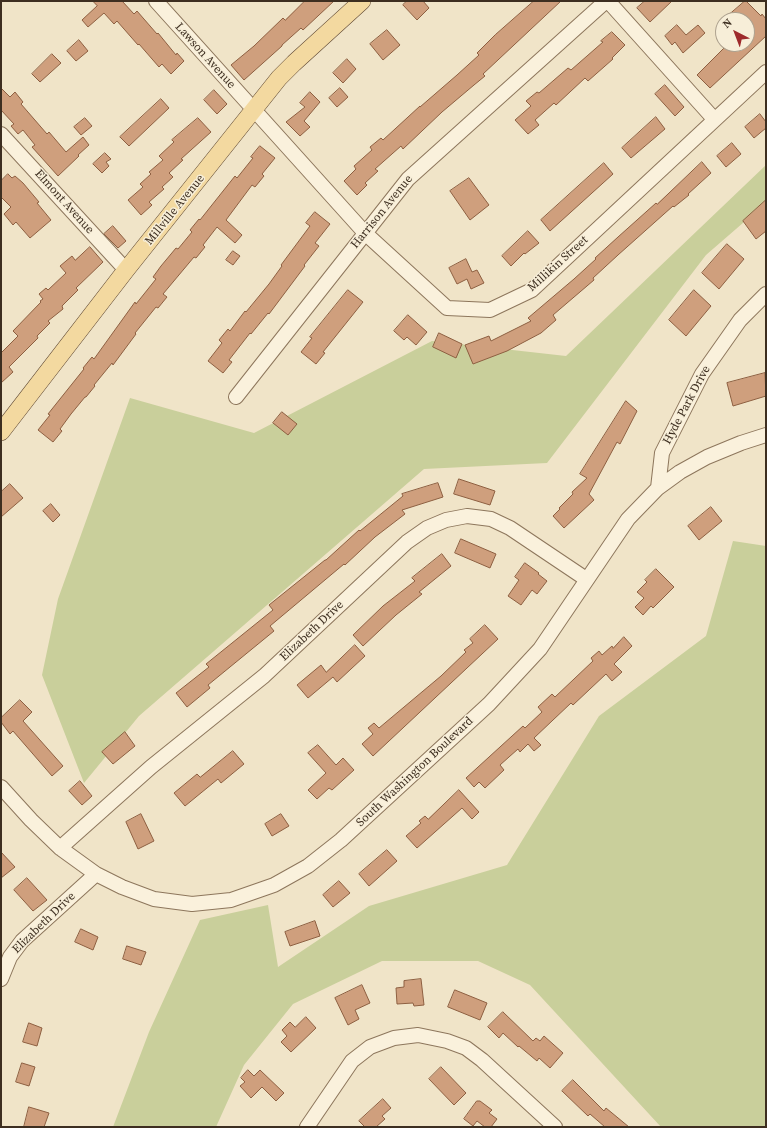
<!DOCTYPE html>
<html>
<head>
<meta charset="utf-8">
<style>
  body { margin:0 }
  #map { position:relative; width:767px; height:1128px; overflow:hidden; background:#f0e4c8; font-family:"Source Serif 4",serif }
  canvas { display:block }
  .frame { position:absolute; inset:0; border:2px solid #3d2e20; pointer-events:none }
  .north { position:absolute; left:715px; top:12px; width:40px; height:40px; box-sizing:border-box; background:#f7eed8; border:1px solid #ada18e; border-radius:50%; rotate:318deg; font-size:11px; font-weight:700; line-height:16px; text-align:center; color:#3d2e20 }
  .north::after { content:''; display:block; margin:auto; width:14px; height:18px; background:#9e2a2b; clip-path:polygon(50% 0,100% 100%,50% 72%,0 100%) }
</style>
</head>
<body>
<div id="map">
<canvas width="767" height="1128"></canvas>
<div class="frame"></div>
<div class="north">N</div>
</div>
<script>
const ctx = document.querySelector('canvas').getContext('2d');
ctx.lineJoin = 'round';
function fill(path, color) {
  ctx.fillStyle = color;
  ctx.fill(path, 'evenodd');
}
function stroke(path, color, width, dash) {
  ctx.strokeStyle = color;
  ctx.lineWidth = width;
  ctx.lineCap = dash ? 'butt' : 'round';
  ctx.setLineDash(dash || []);
  ctx.stroke(path);
}
function label(font, color, halo, rows, align = 'center') {
  ctx.font = font + ' "Source Serif 4",serif';
  ctx.lineWidth = 3;
  ctx.setLineDash([]);
  ctx.textBaseline = 'middle';
  ctx.strokeStyle = halo;
  ctx.fillStyle = color;
  for (const [text, x, y, turn = 0] of rows) {
    ctx.save();
    ctx.translate(x, y);
    ctx.rotate((+turn || 0) * Math.PI / 180);
    ctx.textAlign = isNaN(turn) ? turn : align;
    if (halo) ctx.strokeText(text, 0, 0);
    ctx.fillText(text, 0, 0);
    ctx.restore();
  }
}
fill(new Path2D(`
  M766 165V203L706 255 547 463 424 469 139 716 84 783 42 675 58 599 130 398 254 433 432 341 566 356Z
  M733 541 766 546V1127H661L530 985 478 961H382L293 1004 244 1065 216 1127H113L149 1032 200 920 268 905 278 967 369 906 507 865 599 716 706 636Z`), '#c9cf9b');
const building = new Path2D(`
  M93 1H122L134 14 137 11 157 34 158 33 176 55 177 53 184 61 171 74 162 64 159 67 139 44 138 45 117 21 114 24 104 13 88 27 82 20 97 6Z
  M305 1H334L303 30 301 28 282 45V46L244 80 231 65 254 46 283 18 285 20Z
  M407 1H423L429 8 417 20 403 5Z
  M534 1H561L483 74 485 76 474 85 442 112 403 149 401 146 375 169 378 171 365 183 367 185 357 195 344 181 356 169 354 166 372 150 370 147 381 138 383 140 420 106V107L457 75 479 55 477 53 495 35Z
  M645 1H672L650 22 637 8Z
  M745 1H746L761 16 762 14 766 19V36L710 88 697 75 728 44H747V20H723Z
  M677 25 686 35 698 25 705 33 683 53 675 42 672 45 665 36Z
  M387 30 400 45 383 60 370 44Z
  M612 32 625 45 612 58 613 59 588 81 585 78 556 105 554 103 535 120 539 125 528 134 515 120 531 106 526 101 537 92 539 93 568 68 571 70 603 42 601 41Z
  M79 40 88 51 76 61 67 51Z
  M52 54 61 63 40 82 32 74Z
  M347 59 356 69 343 83 333 73Z
  M665 85 684 107 675 116 655 94Z
  M1 88 10 97 15 92 23 102 21 104 47 134 49 132 66 152 83 137 89 145 78 155 79 156 58 176 32 147 35 145 23 130 18 134 11 126 14 124 1 110Z
  M340 88 348 97 337 107 329 98Z
  M214 90 227 104 217 114 204 100Z
  M310 92 320 102 304 121 310 127 300 136 286 122 305 107 300 103Z
  M161 99 169 108 129 146 120 137Z
  M760 114 766 122V128L754 138 745 127Z
  M656 117 665 129 631 158 622 148Z
  M85 118 92 126 81 135 74 127Z
  M198 118 211 132 181 159 183 160 169 173 173 177 162 187 164 189 149 202 152 205 141 215 128 200 143 187 140 184 151 174 149 172 163 160 159 156 174 142 172 140Z
  M732 143 741 154 726 167 717 156Z
  M260 146 275 158 262 174 264 176 255 187 252 185 226 220 242 235 235 243 217 227 203 245 205 247 196 258 194 257 163 294 167 297 158 308 156 307 135 333 136 334 113 365 112 363 94 385 95 386 86 397H85L71 414 60 429 62 431 53 442 38 430 50 415 48 414 84 369 83 368 92 357 94 359 135 302 136 304 156 279 153 277 161 266 176 248 178 249 192 232 190 230 199 219 200 220 235 176 237 178 253 158 251 157Z
  M105 153 111 159 106 162 109 166 102 173 93 164Z
  M702 162 711 173 688 194 689 195 674 207 673 206 618 255 593 278 594 280 553 315 556 320 541 333 507 351 473 364 465 345 489 336 491 341 531 321 528 318 574 279 596 259 595 258 618 237 656 203 657 204Z
  M604 163 613 174 550 231 541 220Z
  M8 174 12 178 15 176 23 183 39 202 37 203 51 220 30 238 16 222 13 225 4 214 11 207 1 197V181Z
  M469 178 489 205 470 220 450 191Z
  M766 200V231L756 239 743 221Z
  M315 212 330 224 315 243 319 246 304 265 305 266 269 314 268 313 251 334 250 333 229 360 232 362 223 373 208 361 222 343 219 340 228 329 230 331 245 311 246 312 269 284 282 266 281 265 310 226 306 223Z
  M113 226 126 241 118 248 104 234Z
  M528 231 539 243 525 254 524 253 511 266 502 256Z
  M727 244 744 259 719 289 702 273Z
  M90 247 103 262 76 288 78 290 62 306 63 309 48 321 50 323 37 336 38 338 9 367 13 372 1 383V353L18 336 13 331 41 302 40 301 43 299 39 294 46 288 48 290 66 273 60 266 72 256 75 260Z
  M233 251 240 256 233 265 226 260Z
  M466 259 472 272 477 270 484 283 471 289 467 279 457 284 449 268Z
  M348 290 363 302 323 352 325 353 316 364 301 352 312 338 310 337Z
  M694 290 711 306 686 336 669 320Z
  M408 315 427 332 416 345 407 337 404 340 394 331Z
  M439 333 462 344 456 358 433 347Z
  M765 373 766 396 733 406 727 383Z
  M626 401 637 411 620 444 617 442 589 494 594 500 564 528 553 516 560 509 559 508 573 494 572 492 587 478 580 474Z
  M282 412 297 424 288 435 273 423Z
  M459 479 495 491 490 505 454 494Z
  M438 483 443 497 402 510 405 514 375 537 345 565 344 564 270 626 274 631 208 685 210 688 187 707 176 693 209 667 206 664 273 610 269 605 325 560H326L359 530 360 531 403 496 402 494Z
  M10 484 23 498 1 517V492Z
  M51 504 60 515 53 522 43 511Z
  M711 507 722 521 699 540 688 526Z
  M461 539 496 554 490 568 455 553Z
  M442 554 451 566 419 592 422 594 396 615 363 646 353 635 383 606 415 581 412 578Z
  M525 563 539 573 538 574 547 581 537 594 532 590 521 605 508 596 519 580 515 577Z
  M656 569 674 587 653 608 651 606 643 615 635 607 644 598 637 592 647 582 645 580Z
  M485 625 498 639 373 756 362 744 373 734 368 728 374 723 379 728 441 676 466 652 464 650 473 643 470 639Z
  M624 637 632 646 614 664 622 672 612 681 606 674 573 705 571 703 534 738 541 745 534 751 528 744 520 752 518 749 500 765 504 770 485 788 479 782 474 787 466 778 523 726 525 728 542 712 538 707 552 694 555 697 593 661 591 658 599 651 602 655 612 646 613 648Z
  M355 645 365 656 337 682 333 677 308 698 297 685 321 665 326 672Z
  M20 700 32 712 23 721 63 766 52 776 13 731 10 734 1 722V718Z
  M125 732 135 746 113 764 102 752Z
  M318 745 336 765 343 758 354 770 332 790 329 788 317 799 308 790 326 773 308 753Z
  M233 751 244 764 221 783 218 779 185 806 174 793 197 774 200 777Z
  M80 781 92 796 82 805 69 791Z
  M459 790 479 812 472 819 462 808 417 848 406 836 421 823 419 821 425 816 428 819Z
  M141 814 154 841 138 849 126 822Z
  M281 814 289 826 272 836 265 824Z
  M387 850 397 861 369 886 359 874Z
  M1 852 15 867 1 878Z
  M27 878 47 900 33 911 14 890Z
  M339 881 350 893 333 907 323 895Z
  M315 921 320 936 290 946 285 932Z
  M81 929 98 937 93 950 75 942Z
  M127 946 146 952 141 965 123 959Z
  M421 979 424 1005 414 1006 413 1003 397 1004 396 988 404 987V981Z
  M362 985 370 1003 355 1010 359 1019 348 1025 335 998Z
  M455 990 487 1003 480 1020 448 1007Z
  M503 1012 533 1041 536 1038 540 1041 544 1036 563 1053 550 1068 539 1058 537 1061 519 1046 518 1047 503 1033 499 1038 488 1027Z
  M306 1017 316 1028 291 1052 281 1042 287 1036 282 1030 290 1022 295 1027Z
  M29 1023 42 1028 37 1046 23 1042Z
  M22 1063 35 1067 29 1086 16 1082Z
  M441 1067 466 1093 454 1105 429 1079Z
  M248 1070 254 1076 260 1070 284 1093 276 1101 262 1087 251 1098 240 1086 245 1082 241 1078Z
  M573 1080 604 1111 606 1108 629 1127H605L590 1114 588 1116 562 1091Z
  M383 1099 391 1108 382 1116 385 1119 376 1127H365L359 1121Z
  M477 1101H480L492 1110 489 1113 497 1119 491 1127H485L477 1121 473 1126 464 1119Z
  M29 1107 49 1113 44 1127H24Z`);
fill(building, '#cf9f7d');
stroke(building, '#8d5f41', 1);
const minor = new Path2D(`
  M156 1 365 233 447 308 490 310 532 290 766 72
  M608 1 714 119
  M1 134 126 270
  M236 397 408 179 606 1
  M658 488 662 453 702 374 740 320 766 294
  M1 787 31 820 60 848 96 874 122 887 154 899 192 904 231 900 274 885 308 866 341 840 489 704 540 649 628 519 658 488 680 472 707 457 741 443 766 435
  M60 848 151 767 264 676 407 542 427 528 446 520 467 516 491 519 510 528 586 579
  M1 979 10 957 22 941 96 874
  M307 1127 352 1061 370 1047 394 1038 418 1035 447 1041 466 1048 482 1060 555 1127`);
const major = new Path2D(`
  M1 432 126 270 279 78 294 63 362 1`);
stroke(minor, '#8d765c', 16);
stroke(major, '#5b4430', 18);
stroke(minor, '#faf1dc', 14);
stroke(major, '#f3d9a0', 17);
label('12px', '#3d2e20', '#f7eed8', [
  ["Lawson Avenue",205,56,48],
  ["Elmont Avenue",64,202,48],
  ["Millville Avenue",175,210,-51],
  ["Harrison Avenue",382,212,-51],
  ["Millikin Street",558,264,-42],
  ["Hyde Park Drive",687,405,-62],
  ["Elizabeth Drive",312,631,-43],
  ["South Washington Boulevard",415,772,-43],
  ["Elizabeth Drive",44,923,-44]
]);
</script>
</body>
</html>
